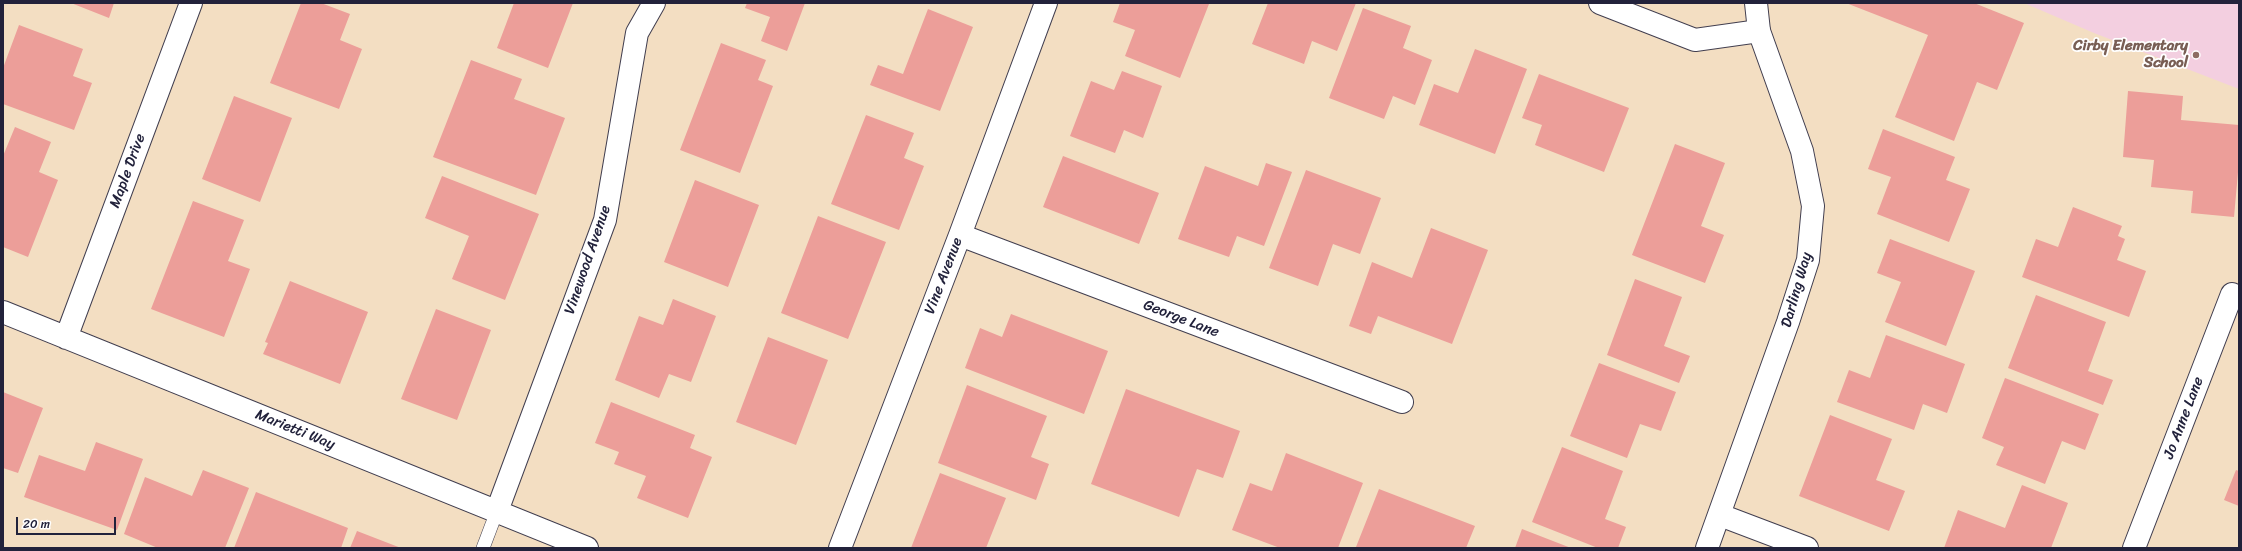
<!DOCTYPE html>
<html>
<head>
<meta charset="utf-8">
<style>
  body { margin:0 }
  #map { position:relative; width:2242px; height:551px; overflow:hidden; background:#f3dec2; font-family:Sriracha,sans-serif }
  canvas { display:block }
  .frame { position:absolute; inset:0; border:4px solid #22223b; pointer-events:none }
  .scale { position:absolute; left:16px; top:517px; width:100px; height:18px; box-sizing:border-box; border:2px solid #22223b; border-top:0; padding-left:5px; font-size:12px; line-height:14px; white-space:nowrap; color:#22223b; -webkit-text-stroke:3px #fff; paint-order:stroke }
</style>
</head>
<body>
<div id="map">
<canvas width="2242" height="551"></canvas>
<div class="frame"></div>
<div class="scale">20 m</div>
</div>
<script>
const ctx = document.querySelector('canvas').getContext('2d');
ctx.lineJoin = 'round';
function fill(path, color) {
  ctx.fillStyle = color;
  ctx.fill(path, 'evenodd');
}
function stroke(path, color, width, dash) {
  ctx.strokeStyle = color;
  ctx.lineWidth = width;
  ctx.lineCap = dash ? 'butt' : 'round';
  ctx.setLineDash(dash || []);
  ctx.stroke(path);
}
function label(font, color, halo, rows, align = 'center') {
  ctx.font = font + ' Sriracha,sans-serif';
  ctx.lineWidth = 3.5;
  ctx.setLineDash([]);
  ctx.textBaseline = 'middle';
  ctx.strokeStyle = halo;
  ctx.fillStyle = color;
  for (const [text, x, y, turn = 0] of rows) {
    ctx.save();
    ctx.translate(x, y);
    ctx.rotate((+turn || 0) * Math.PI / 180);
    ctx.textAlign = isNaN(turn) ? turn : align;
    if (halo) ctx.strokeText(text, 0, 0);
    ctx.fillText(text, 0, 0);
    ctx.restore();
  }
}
fill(new Path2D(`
  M2024 3H2239V89L2094 33Z`), '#f3cfe0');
fill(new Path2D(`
  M71 3H114L109 18Z
  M301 3H321L350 14 340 40 362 49 339 109 270 83Z
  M514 3H573L548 68 497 48Z
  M747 3H805L787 51 761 41 770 17 745 8Z
  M1120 3 1209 4 1180 78 1125 56 1135 30 1113 22Z
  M1268 3H1356L1337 51 1312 41 1304 64 1252 44Z
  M1846 3H1974L2024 23 1997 90 1977 82 1954 141 1895 117 1928 35Z
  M1363 8 1411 26 1403 48 1432 60 1415 105 1393 96 1384 119 1329 98Z
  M928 9 973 27 940 111 870 85 878 65 903 74Z
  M19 25 83 49 73 76 92 83 74 130 3 104V68Z
  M721 43 766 60 758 80 773 86 740 173 680 150Z
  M1475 49 1527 69 1495 154 1419 125 1434 84 1458 93Z
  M471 60 522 79 514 99 565 118 536 195 433 157Z
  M1122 71 1162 86 1143 138 1124 130 1115 153 1070 136 1091 81 1114 90Z
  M1539 74 1629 108 1604 172 1535 145 1542 125 1522 118Z
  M2128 91 2183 96 2181 120 2239 125V161L2234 217 2191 213 2193 191 2151 187 2154 160 2123 157Z
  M234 96 292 118 260 202 202 179Z
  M866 115 914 133 904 158 924 166 899 230 831 204Z
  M15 127 51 142 39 172 58 180 28 257 3 247V156Z
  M1883 129 1955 157 1946 180 1970 189 1949 242 1877 214 1891 177 1868 169Z
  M1675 144 1725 163 1701 226 1724 235 1705 283 1632 255Z
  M1063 156 1159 193 1139 244 1043 207Z
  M1266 163 1292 172 1264 246 1237 236 1229 257 1178 239 1205 166 1258 186Z
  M1306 170 1381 198 1360 254 1333 244 1318 286 1269 268Z
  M442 176 539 214 505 300 452 279 469 236 425 218Z
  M695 180 759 205 728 287 664 262Z
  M193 201 244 220 228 261 250 269 224 337 151 309Z
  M2073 207 2122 226 2118 236 2125 239 2117 260 2146 271 2129 317 2022 277 2036 239 2058 247Z
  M818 216 886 242 848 339 781 313Z
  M1431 228 1488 250 1452 344 1378 316 1371 334 1349 326 1372 262 1412 278Z
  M1890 239 1975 271 1946 346 1885 322 1901 282 1877 273Z
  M1635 279 1682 297 1664 346 1690 356 1679 383 1607 355Z
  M290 281 368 312 340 384 263 354 268 343 265 342Z
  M2036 295 2106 322 2088 371 2113 380 2103 405 2008 368Z
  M673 299 716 316 691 382 669 374 659 398 615 380 639 316 663 325Z
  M436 309 491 330 457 420 401 399Z
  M1011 314 1108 351 1084 414 965 368 980 328 1002 337Z
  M1886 335 1965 364 1947 413 1923 404 1914 430 1837 402 1849 370 1870 378Z
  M768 337 828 360 796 445 736 422Z
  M1599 363 1676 392 1661 431 1640 424 1627 458 1570 436Z
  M2005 378 2099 414 2085 450 2062 441 2045 484 1996 465 2004 447 1982 438Z
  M967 385 1047 416 1031 457 1049 464 1036 500 938 463Z
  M1126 389 1240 431 1223 478 1197 469 1179 517 1091 484Z
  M3 392 43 408 18 473 3 468Z
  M611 402 695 435 690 448 712 457 688 518 637 498 646 476 614 464 619 452 595 443Z
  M1830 415 1892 439 1876 480 1905 491 1889 531 1799 496Z
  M96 442 143 459 117 530 24 497 39 455 85 471Z
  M1562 447 1623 471 1605 519 1626 527 1618 548H1598L1532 522Z
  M1286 453 1363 483 1338 548H1280L1232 530 1250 483 1272 491Z
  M203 470 249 488 225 548H158L124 534 145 477 192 496Z
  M2236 470 2239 471V506L2224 500Z
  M940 473 1006 498 986 548H911Z
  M2022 485 2068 503 2051 548H1944L1958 510 2005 528Z
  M1379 489 1475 526 1466 548 1356 547Z
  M256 492 348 528 341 548H234Z
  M1522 529 1571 548H1515Z
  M357 531 401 548H350Z`), '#ec9e99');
const lane = new Path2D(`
  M483 548 497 511`);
const street = new Path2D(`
  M1600 3 1695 40 1759 31
  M960 235 1402 402
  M3 312 587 548
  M66 338 191 3
  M497 511 605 220 637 33 654 3
  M1720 515 1807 548
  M840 548 960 235 1046 3
  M2134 548 2232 294 2239 297`);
const secondary = new Path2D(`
  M1707 548 1788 322 1808 260 1813 206 1802 151 1759 31 1756 3`);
stroke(lane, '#413e4f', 14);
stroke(street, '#413e4f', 24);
stroke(secondary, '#413e4f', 24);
stroke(lane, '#fff', 13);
stroke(street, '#fff', 22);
stroke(secondary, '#fff', 22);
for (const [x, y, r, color] of [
  [2196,55,4,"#8d6e63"]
]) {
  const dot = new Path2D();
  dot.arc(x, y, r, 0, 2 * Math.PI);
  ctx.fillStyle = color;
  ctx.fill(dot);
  stroke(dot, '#fff', 1.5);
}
label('bold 15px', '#785e54', '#fff', [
  ["Cirby Elementary",2188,46],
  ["School",2188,63]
], 'right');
label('15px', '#22223b', '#fff', [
  ["Maple Drive",128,171,-70],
  ["Vinewood Avenue",588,260,-71],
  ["Vine Avenue",944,276,-69],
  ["Darling Way",1797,290,-74],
  ["George Lane",1181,319,21],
  ["Jo Anne Lane",2184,418,-69],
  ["Marietti Way",295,430,22]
]);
</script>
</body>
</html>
